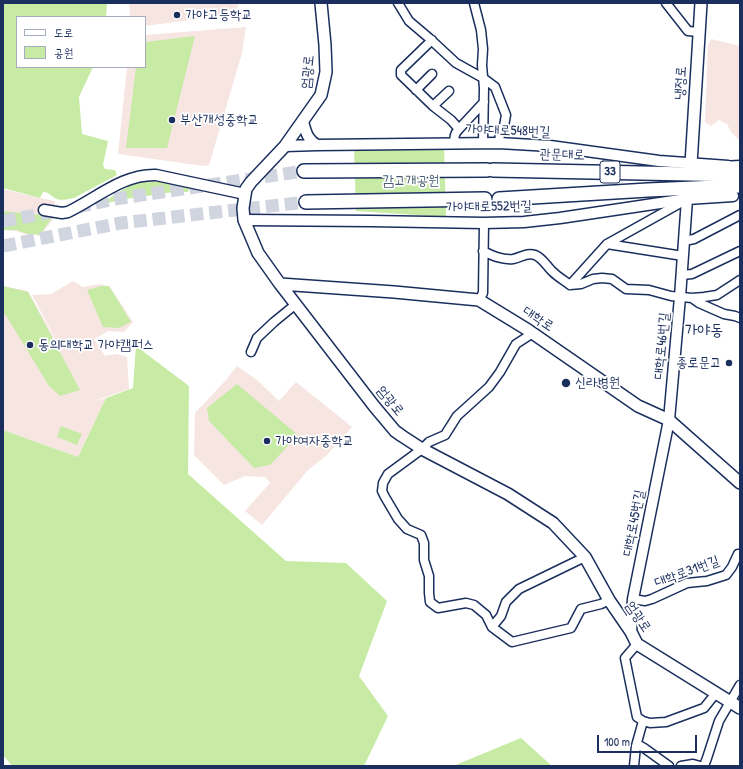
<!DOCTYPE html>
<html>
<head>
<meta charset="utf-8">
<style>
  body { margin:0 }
  #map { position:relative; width:743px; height:769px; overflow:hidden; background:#fff; font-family:"Patrick Hand","Poor Story",sans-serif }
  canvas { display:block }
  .frame { position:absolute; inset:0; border:4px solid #1b2f5e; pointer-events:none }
  .legend { position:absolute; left:16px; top:16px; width:130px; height:52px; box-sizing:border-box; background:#fff; border:1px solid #a4acbf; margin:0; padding:5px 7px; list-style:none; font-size:12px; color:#1b2f5e }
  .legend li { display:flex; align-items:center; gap:8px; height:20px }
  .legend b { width:20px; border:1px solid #a4acbf }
  .scale { position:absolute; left:597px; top:735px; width:100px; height:18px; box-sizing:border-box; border:2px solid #1b2f5e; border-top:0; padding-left:5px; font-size:12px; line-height:14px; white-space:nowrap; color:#1b2f5e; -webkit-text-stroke:3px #fff; paint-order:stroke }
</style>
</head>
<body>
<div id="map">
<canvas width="743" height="769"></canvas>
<div class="frame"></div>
<ul class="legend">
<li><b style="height:5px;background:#fff"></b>도로</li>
<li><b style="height:11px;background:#c7eba5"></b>공원</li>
</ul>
<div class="scale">100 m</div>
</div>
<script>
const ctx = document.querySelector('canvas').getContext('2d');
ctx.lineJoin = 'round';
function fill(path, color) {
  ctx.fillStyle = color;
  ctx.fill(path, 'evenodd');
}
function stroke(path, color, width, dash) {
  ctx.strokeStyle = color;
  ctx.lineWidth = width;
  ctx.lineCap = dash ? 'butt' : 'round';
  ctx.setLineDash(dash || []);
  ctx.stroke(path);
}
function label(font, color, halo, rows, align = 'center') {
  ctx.font = font + ' "Patrick Hand","Poor Story",sans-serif';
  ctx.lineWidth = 3.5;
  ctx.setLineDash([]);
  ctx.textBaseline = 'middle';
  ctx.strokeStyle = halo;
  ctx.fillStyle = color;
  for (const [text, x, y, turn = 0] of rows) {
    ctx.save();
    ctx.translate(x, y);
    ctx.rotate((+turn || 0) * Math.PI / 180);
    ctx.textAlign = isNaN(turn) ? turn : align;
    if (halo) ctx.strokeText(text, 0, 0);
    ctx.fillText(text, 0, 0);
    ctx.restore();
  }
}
fill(new Path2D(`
  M129 3H239L235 14 145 26V17H130Z
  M246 27 242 53 209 165 203 166 118 154 127 67H145V35Z
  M711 39 740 46V141L731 132 727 124 719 120 711 126 705 122 708 45Z
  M3 189 40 198 55 201 53 219 40 236 33 234 31 236 16 231 3 230Z
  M73 281 83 287 100 284 110 287 133 322 124 332 108 331 94 339 105 356 116 354 127 357 129 389 94 401 106 398 78 457 3 430V286L28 291 64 355 32 295 51 294Z
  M237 366 257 380 279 401 296 382 352 427 326 456 308 470 262 525 245 511 270 483 265 477 245 476 224 485 194 455 195 413 226 380Z`), '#f7e5e2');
fill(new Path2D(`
  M3 3H107L106 17H17V67H93L79 97 82 134 108 141 103 165 105 169 115 170 117 175 74 198C68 199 62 201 57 199 51 197 50 192 43 192L40 198 3 188Z
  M195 36 167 148H126L136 67H145V42Z
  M444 147 446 217 356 211 354 148Z
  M149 181 161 182 186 187 189 189 188 192H173L119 200 97 206 124 189 133 184Z
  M3 211 53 216 40 235 32 234 31 235 16 230H3Z
  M3 286 28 292 80 390 60 396 49 386 7 317 5 315H3Z
  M102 286H109L131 322 119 328 103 327 87 290Z
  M136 346 189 386 188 474 286 561 346 563 387 601 359 676 388 716 364 766H12L3 755V430L78 457 106 398 133 388Z
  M237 384 298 435 270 465 254 468 209 421 207 408Z
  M61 426 82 434 77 445 57 437Z
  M521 738 552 766H453Z`), '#c7eba5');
stroke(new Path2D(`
  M77 207 115 199 304 171
  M3 221 58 211
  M3 246 121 223 306 202`), '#d1d5df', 13, [13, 6]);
const minor = new Path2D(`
  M398 3 409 21 429 38 456 63 483 78 495 87 506 115 504 126 500 133 499 143
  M474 3 481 30 483 49 482 65 484 88 483 143
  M666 3 688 31 699 32
  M432 40 401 70V75L433 106 451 120 459 129C454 134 454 137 455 144
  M416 90 432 74
  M433 106 449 91
  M459 129 484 102
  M684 241 694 239 740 215
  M607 244 683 256
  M483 251C493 256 502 260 513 259 520 258 527 252 535 255 543 258 547 267 553 272 558 277 565 281 570 285L581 284 593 279 602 278 612 279 626 289 649 290 671 296 692 298 704 297 717 295 740 280
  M682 275 692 274 740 251
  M570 285 607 244 684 201
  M692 298 699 303 724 314 735 316 740 318
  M479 300 483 293 484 223
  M533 333 516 344 500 372 489 387 457 416 445 435 429 442 422 449 388 474 383 483 382 491 385 497 398 519 407 529 421 535 424 543V560L429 576V593L430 602 438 608 466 603 474 605 486 615 492 627 512 642 571 628 581 609 601 604 609 600
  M251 352 257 338 274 322 296 304
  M633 599 645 601 652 599 687 583 707 581 726 575 732 567 738 554H740
  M492 627 501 616 506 602 519 589 585 557
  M637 644 625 658 637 717 643 721 650 723 666 722 704 708 716 693
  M637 744 644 748 669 766
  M634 766 636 746 643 721
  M681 766 693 764 700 766
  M704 766 707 758 719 721 740 685`);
const tertiary = new Path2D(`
  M303 122C306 132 307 139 317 145
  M285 146 317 145 499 143 550 146 659 161 728 166
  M722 167 740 166
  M44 210 62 213 68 212C97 198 123 174 156 175L245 194
  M244 220 371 221 484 223 524 222 560 218 687 199 733 196
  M631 632 633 599 669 420 680 297 687 199`);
const secondary = new Path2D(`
  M321 3 325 45 326 72 321 95 285 146 251 182 246 189 243 208 244 220 258 253 280 284 374 406 395 431 402 436 422 449 508 494 553 523 585 557 609 600 631 632 637 644 740 708
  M691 164 701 3
  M280 284 394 292 479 300 528 330 638 406 669 420 740 483`);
const trunk = new Path2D(`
  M493 170 740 175
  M304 171 487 170
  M499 199 648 190 740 186
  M306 202 485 199`);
stroke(minor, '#1b2f5e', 11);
stroke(tertiary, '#1b2f5e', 13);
stroke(secondary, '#1b2f5e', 14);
stroke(trunk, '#1b2f5e', 16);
stroke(minor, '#fff', 8);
stroke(tertiary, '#fff', 10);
stroke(secondary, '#fff', 11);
stroke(trunk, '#fff', 13);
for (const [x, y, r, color] of [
  [177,15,4,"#1b2f5e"],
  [172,120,4,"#1b2f5e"],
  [30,345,4,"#1b2f5e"],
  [729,363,4,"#1b2f5e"],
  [566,383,5,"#1b2f5e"],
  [267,441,4,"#1b2f5e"]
]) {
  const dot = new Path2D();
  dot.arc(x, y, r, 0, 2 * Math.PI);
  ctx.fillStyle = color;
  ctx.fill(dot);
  stroke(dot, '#fff', 1.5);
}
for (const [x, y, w] of [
  [610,172,20]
]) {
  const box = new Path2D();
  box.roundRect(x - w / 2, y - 11, w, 22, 3);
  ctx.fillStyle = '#fff';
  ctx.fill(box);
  stroke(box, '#1b2f5e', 1);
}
label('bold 13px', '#1b2f5e', null, [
  ["33",610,172]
]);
label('14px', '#1b2f5e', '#fff', [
  ["가야고등학교",185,15],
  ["부산개성중학교",180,120],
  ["동의대학교 가야캠퍼스",38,345],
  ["종로문고",721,363,"right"],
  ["신라병원",575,383],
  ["가야여자중학교",275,441]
], 'left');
label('14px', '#1b2f5e', '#fff', [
  ["엄광로",308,72,-84],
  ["냉정로",681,83,-87],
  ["가야대로548번길",508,131,2],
  ["관문대로",562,155,1],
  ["가야대로552번길",489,207,-1],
  ["대학로",538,319,33],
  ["대학로46번길",662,346,-85],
  ["엄광로",390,401,51],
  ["대학로45번길",634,523,-79],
  ["대학로31번길",687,572,-20],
  ["엄광로",638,617,56]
]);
label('14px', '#465e70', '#fff', [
  ["감고개공원",411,181]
]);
label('16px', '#1b2f5e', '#fff', [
  ["가야동",704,331]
]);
</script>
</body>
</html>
